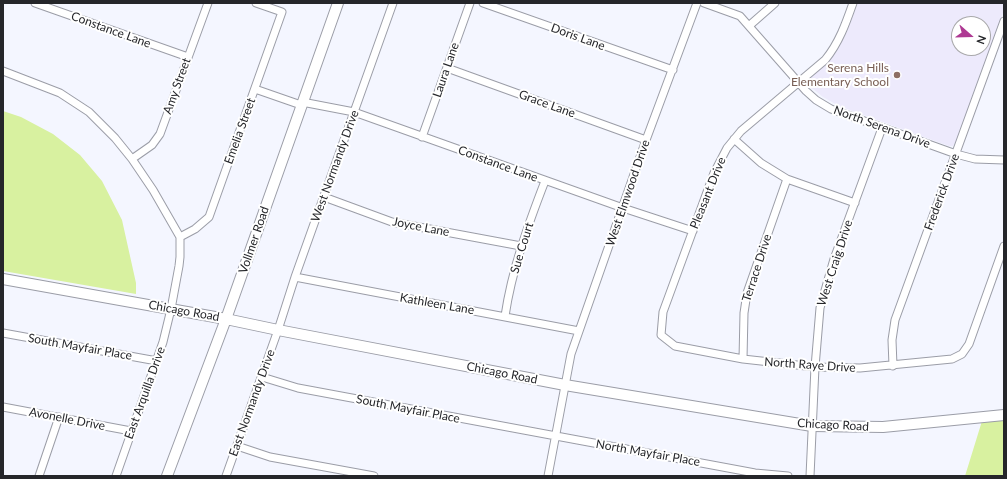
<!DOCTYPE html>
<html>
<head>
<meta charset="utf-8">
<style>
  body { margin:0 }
  #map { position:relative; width:1007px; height:479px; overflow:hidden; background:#f4f6ff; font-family:Lato,sans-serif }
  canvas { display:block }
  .frame { position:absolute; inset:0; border:4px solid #25262a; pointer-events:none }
  .north { position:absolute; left:951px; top:16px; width:40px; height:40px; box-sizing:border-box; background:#fff; border:1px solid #a8a8aa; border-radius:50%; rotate:110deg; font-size:11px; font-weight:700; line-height:16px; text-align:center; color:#25262a }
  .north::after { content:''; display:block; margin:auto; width:14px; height:18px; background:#ae3a93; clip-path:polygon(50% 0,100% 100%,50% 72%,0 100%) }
</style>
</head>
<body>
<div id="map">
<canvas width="1007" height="479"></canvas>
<div class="frame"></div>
<div class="north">N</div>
</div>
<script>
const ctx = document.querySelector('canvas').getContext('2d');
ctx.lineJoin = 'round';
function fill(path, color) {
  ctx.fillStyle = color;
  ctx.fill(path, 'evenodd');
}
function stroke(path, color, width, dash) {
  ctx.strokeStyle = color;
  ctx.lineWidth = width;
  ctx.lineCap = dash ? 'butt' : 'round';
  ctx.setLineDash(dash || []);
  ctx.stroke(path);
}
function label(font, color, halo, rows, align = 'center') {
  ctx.font = font + ' Lato,sans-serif';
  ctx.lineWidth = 4;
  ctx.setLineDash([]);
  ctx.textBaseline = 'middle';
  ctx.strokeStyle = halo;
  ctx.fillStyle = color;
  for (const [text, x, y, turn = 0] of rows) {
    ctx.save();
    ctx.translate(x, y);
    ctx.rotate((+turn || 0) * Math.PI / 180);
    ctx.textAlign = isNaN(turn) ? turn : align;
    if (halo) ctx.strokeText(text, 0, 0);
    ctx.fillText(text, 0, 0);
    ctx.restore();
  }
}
fill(new Path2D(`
  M858 3H1004V10L957 140 953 146H949L839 106 823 97 807 84V81L825 65 836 52 845 36ZM959 24H983V48H959Z`), '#edeafc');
fill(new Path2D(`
  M3 111 21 117 53 134 80 155 102 181 122 220 136 283V294L3 271Z
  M1004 419V476H965L982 421Z`), '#d8f1a0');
const street = new Path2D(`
  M35 3 188 57
  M483 3 673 70
  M704 3 740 16 806 91 816 100 831 109 956 154 975 159 1004 160
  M853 3C846 23 839 43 825 60L741 131 727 148 714 173 663 312 661 335 675 346 743 359 815 367 860 368 952 359 962 354 969 344 1004 246
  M750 25 775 3
  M447 68 646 140
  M3 71 60 93 89 112 115 138 132 159 153 190 180 237V257L179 266 171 309 163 342 116 476
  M255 89 301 105
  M302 102 354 112 623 208 693 231
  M422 137 470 3
  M734 139 761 163 787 179 855 203
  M132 159 152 145 160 134 208 3
  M324 197 392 222 521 246
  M180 237 195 229 209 217 282 12 256 3
  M295 277 579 331
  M505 316C512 269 528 225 545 181
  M3 333 157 361
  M743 359 744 313 747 293 787 179
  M893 366 892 340 895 320 1004 21
  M262 377 298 388 755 473 788 476
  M3 407 131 431
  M237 446 270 457 374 476
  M39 476 59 417
  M226 476 278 330 295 277 393 3
  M548 476 571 354 646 140 697 3
  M810 476 815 367 820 308 834 259 882 128`);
const secondary = new Path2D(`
  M3 279 226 319 278 330 565 385 812 426 883 427 1004 415
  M167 476 226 319 338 3`);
stroke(street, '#9b9da7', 9);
stroke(secondary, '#9b9da7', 12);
stroke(street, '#fff', 7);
stroke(secondary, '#fff', 10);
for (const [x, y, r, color] of [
  [897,75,4,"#8d6e63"]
]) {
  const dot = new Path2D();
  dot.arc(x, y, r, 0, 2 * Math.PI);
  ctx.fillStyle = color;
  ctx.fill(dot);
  stroke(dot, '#fff', 1.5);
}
label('12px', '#25262a', '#fff', [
  ["Constance Lane",111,30,20],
  ["Doris Lane",578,37,20],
  ["Laura Lane",446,70,-71],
  ["Amy Street",177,86,-70],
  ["Grace Lane",547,104,20],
  ["North Serena Drive",882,127,20],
  ["Emelia Street",240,131,-70],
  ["Constance Lane",498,164,20],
  ["West Normandy Drive",335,166,-70],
  ["Frederick Drive",942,192,-70],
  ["West Elmwood Drive",628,193,-71],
  ["Pleasant Drive",708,193,-68],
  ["Joyce Lane",421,227,11],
  ["Vollmer Road",254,240,-71],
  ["Sue Court",522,248,-73],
  ["West Craig Drive",835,263,-72],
  ["Terrace Drive",757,268,-72],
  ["Kathleen Lane",437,304,10],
  ["Chicago Road",184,311,10],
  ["South Mayfair Place",80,347,10],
  ["North Raye Drive",810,365,4],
  ["Chicago Road",502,373,11],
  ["East Arquilla Drive",145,393,-70],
  ["East Normandy Drive",252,403,-70],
  ["South Mayfair Place",408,409,11],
  ["Avonelle Drive",67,419,11],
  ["Chicago Road",833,425,3],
  ["North Mayfair Place",648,453,10]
]);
label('12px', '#785e54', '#fff', [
  ["Serena Hills",889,68],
  ["Elementary School",889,82]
], 'right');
</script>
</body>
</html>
